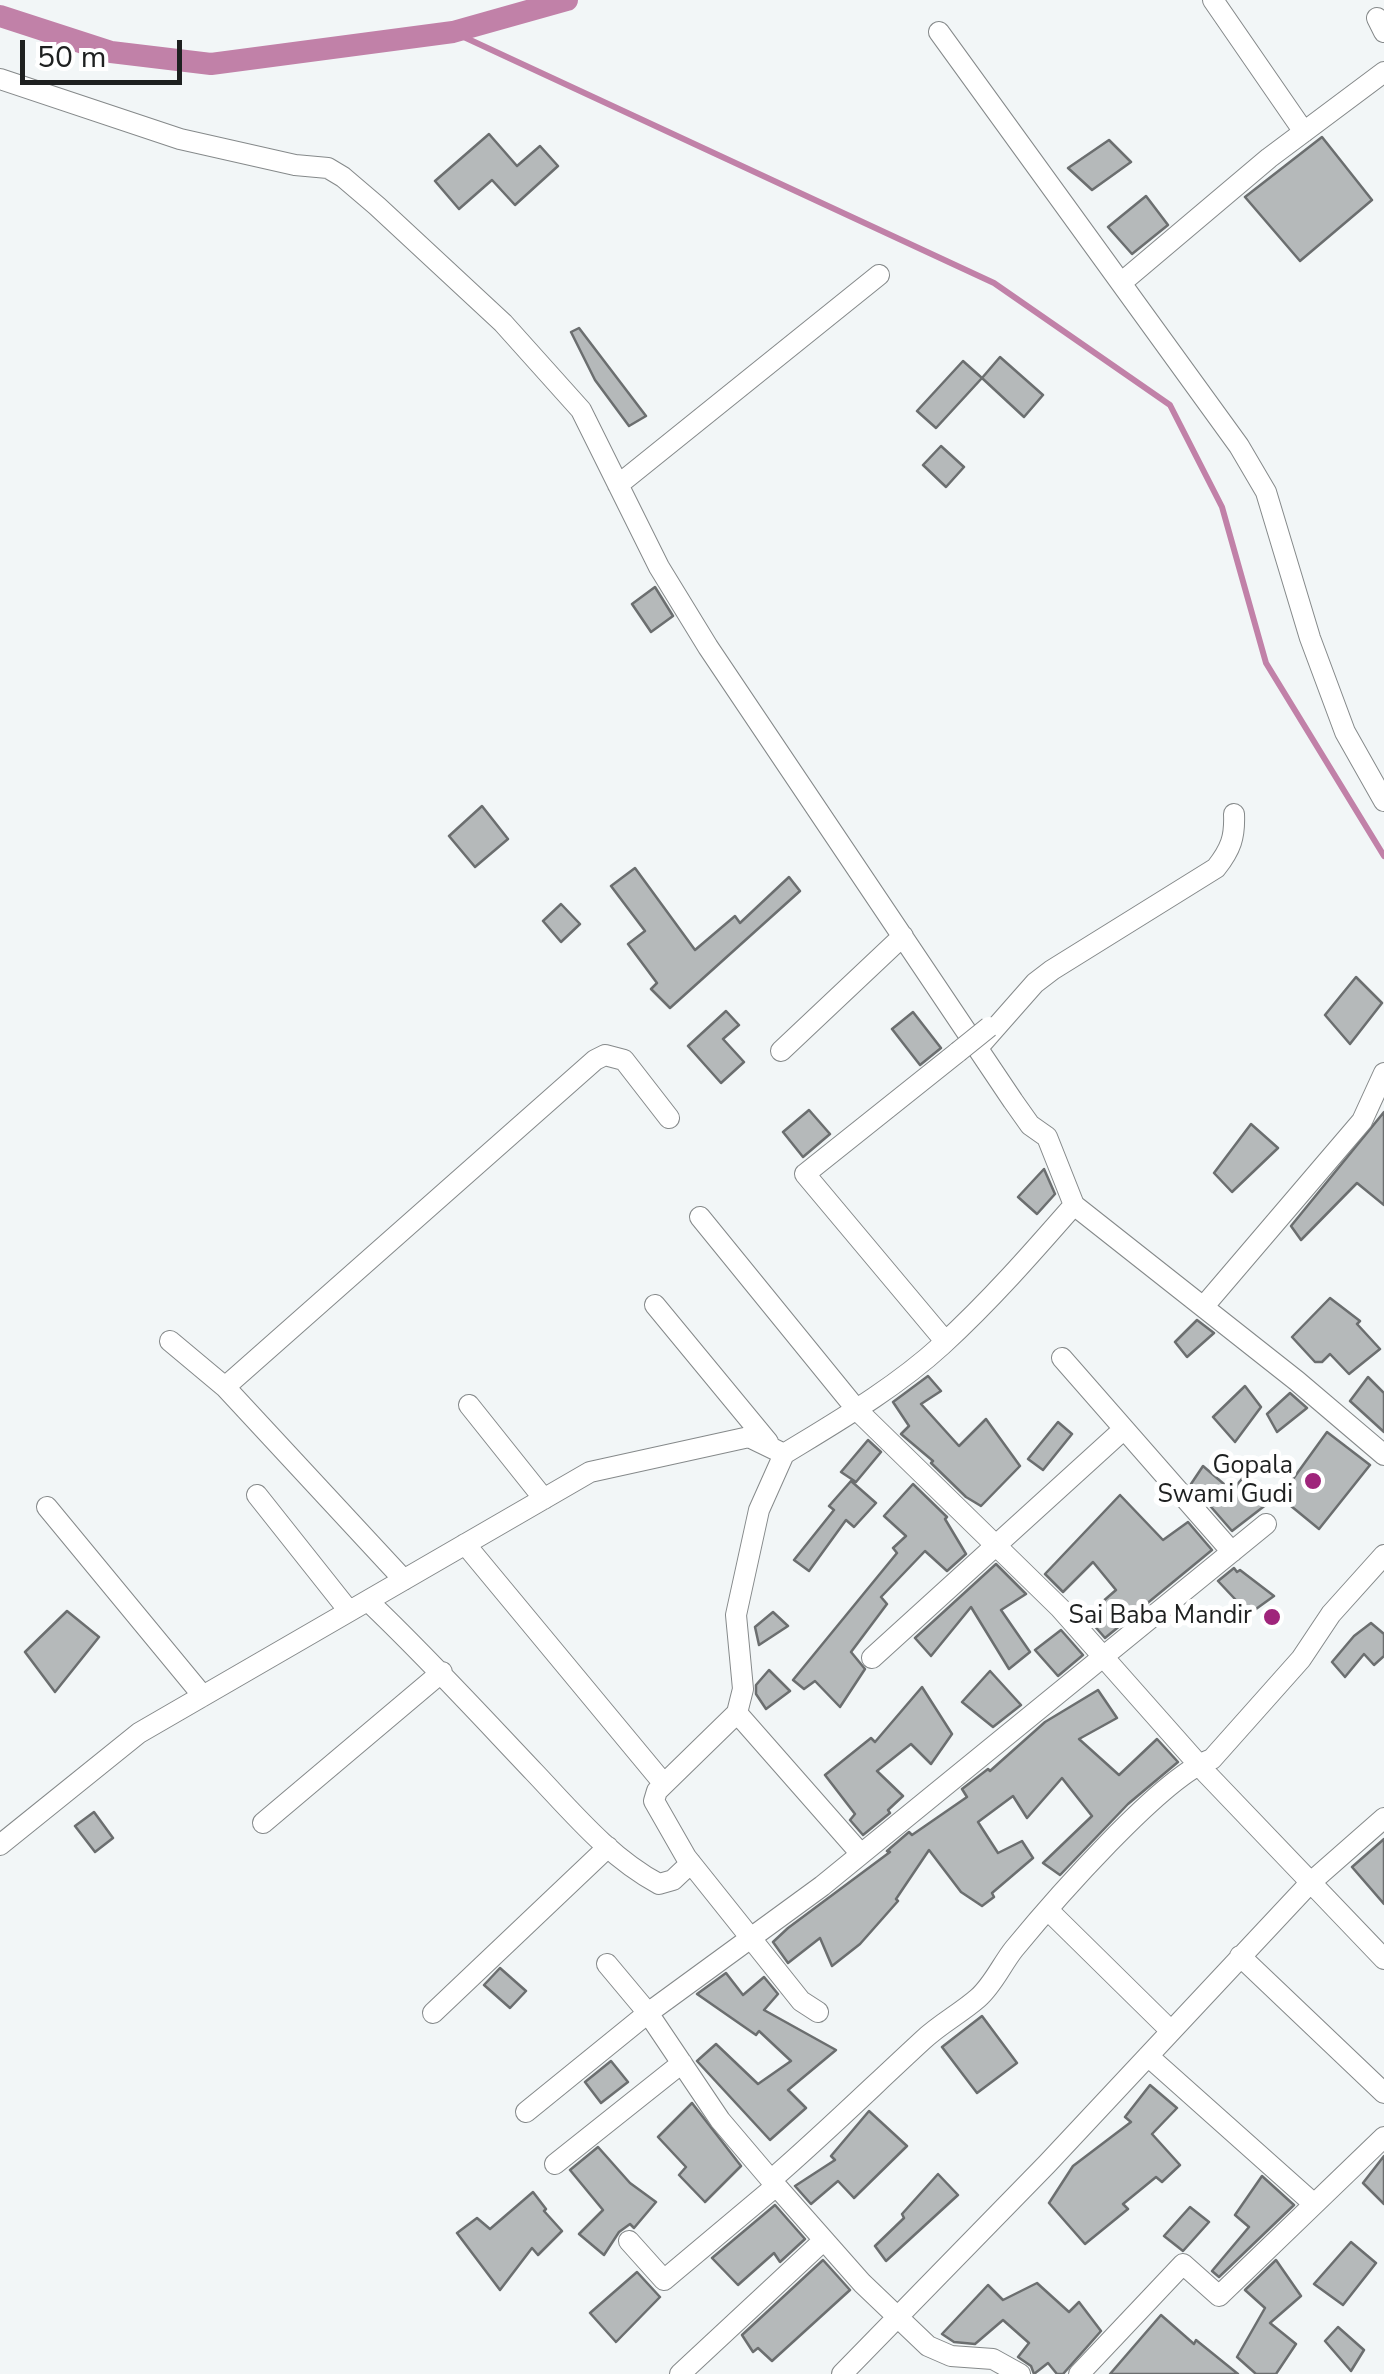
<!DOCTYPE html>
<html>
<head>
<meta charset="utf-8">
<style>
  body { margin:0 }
  #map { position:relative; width:1384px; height:2374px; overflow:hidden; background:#f2f6f7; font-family:"Nunito Sans",sans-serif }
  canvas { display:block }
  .scale { position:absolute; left:20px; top:40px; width:162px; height:45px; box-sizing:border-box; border:5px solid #1e2020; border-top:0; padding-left:12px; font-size:30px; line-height:35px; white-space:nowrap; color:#1e2020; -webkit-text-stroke:8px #fff; paint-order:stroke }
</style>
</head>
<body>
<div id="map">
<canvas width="1384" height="2374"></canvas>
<div class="scale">50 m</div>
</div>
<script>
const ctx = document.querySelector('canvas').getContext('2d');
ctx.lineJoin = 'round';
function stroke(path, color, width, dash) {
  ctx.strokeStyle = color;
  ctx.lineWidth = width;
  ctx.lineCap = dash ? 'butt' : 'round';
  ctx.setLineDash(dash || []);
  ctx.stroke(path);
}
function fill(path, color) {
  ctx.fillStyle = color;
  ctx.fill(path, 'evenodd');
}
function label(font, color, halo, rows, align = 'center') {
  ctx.font = font + ' "Nunito Sans",sans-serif';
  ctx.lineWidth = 10;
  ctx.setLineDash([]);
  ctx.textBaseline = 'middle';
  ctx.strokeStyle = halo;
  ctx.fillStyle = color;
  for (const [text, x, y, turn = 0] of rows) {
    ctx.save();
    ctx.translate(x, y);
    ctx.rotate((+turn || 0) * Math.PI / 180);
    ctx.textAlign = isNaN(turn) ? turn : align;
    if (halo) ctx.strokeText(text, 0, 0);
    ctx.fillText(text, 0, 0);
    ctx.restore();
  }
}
stroke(new Path2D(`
  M453 32 994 283 1170 405 1222 507 1266 663 1384 856`), '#c181a8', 6);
stroke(new Path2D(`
  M0 16 111 52 211 64 453 32 567 0`), '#c181a8', 22);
const building = new Path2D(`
  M489 134 517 166 540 146 558 166 515 205 492 180 459 209 435 181Z
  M1322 137 1372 200 1300 261 1245 197Z
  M1109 140 1131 162 1092 190 1068 168Z
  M1146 196 1168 225 1132 254 1108 227Z
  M579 328 646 416 629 426 595 380 571 332Z
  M1000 357 1043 395 1024 417 982 378Z
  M963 361 982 378 936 428 917 411Z
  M941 446 964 467 946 487 923 465Z
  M655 587 673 616 651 632 632 604Z
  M482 806 508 839 475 867 449 836Z
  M635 868 695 950 735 916 740 923 789 877 800 891 670 1008 651 989 657 983 628 944 645 931 611 886Z
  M561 904 580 924 561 942 543 921Z
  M1356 977 1382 1003 1350 1044 1325 1015Z
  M726 1011 739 1025 723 1039 744 1062 721 1083 688 1046Z
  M913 1012 941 1048 920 1065 892 1029Z
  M809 1110 830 1134 803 1157 783 1132Z
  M1384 1112V1205L1357 1183 1301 1240 1291 1226Z
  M1251 1124 1278 1148 1232 1192 1214 1173Z
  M1044 1169 1055 1194 1037 1214 1018 1197Z
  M1330 1298 1360 1321 1357 1324 1380 1349 1349 1374 1330 1354 1322 1362H1315L1292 1337Z
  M1197 1320 1214 1333 1187 1357 1175 1342Z
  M928 1376 941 1391 921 1404 959 1446 986 1419 1020 1466 981 1506 966 1497 931 1463 933 1461 901 1434 909 1426 893 1402Z
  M1368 1377 1384 1393V1432L1350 1401Z
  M1245 1386 1261 1407 1235 1442 1213 1417Z
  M1290 1393 1307 1408 1277 1432 1267 1414Z
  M1058 1422 1072 1434 1043 1470 1028 1459Z
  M1327 1432 1370 1465 1319 1529 1280 1497Z
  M868 1440 881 1452 856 1482 841 1472Z
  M1203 1466 1232 1491 1245 1475 1267 1504 1232 1531 1191 1484Z
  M851 1481 876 1503 854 1527 846 1520 809 1571 794 1560 834 1510 829 1506Z
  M913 1484 947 1517 945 1519 966 1554 947 1571 925 1551 881 1597 887 1604 851 1652 865 1669 840 1707 815 1681 804 1689 793 1680 897 1553 893 1548 906 1536 884 1516Z
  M1120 1495 1163 1540 1188 1522 1212 1550 1105 1638 1086 1616 1116 1590 1093 1562 1063 1592 1045 1574Z
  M996 1564 1026 1594 1001 1610 1030 1652 1009 1669 971 1607 931 1656 915 1638Z
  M1234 1568 1237 1572 1240 1570 1274 1596 1249 1614 1218 1581Z
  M67 1611 99 1637 55 1692 25 1652Z
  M773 1612 788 1626 759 1645 755 1627Z
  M1371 1623 1384 1634V1656L1374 1665 1364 1654 1345 1677 1332 1662 1354 1636Z
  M1061 1630 1083 1655 1058 1676 1035 1650Z
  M769 1670 790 1691 766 1709 756 1694V1685Z
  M990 1671 1021 1705 993 1727 962 1702Z
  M922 1687 952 1734 931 1764 911 1744 877 1771 903 1796 888 1810 890 1813 863 1835 850 1820 855 1814 825 1775 871 1738 875 1742Z
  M1098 1690 1117 1718 1079 1739 1119 1775 1157 1739 1178 1762 1128 1804 1060 1875 1043 1863 1092 1816 1062 1778 1027 1818 1013 1796 978 1822 998 1853 1022 1841 1033 1858 992 1893 994 1897 982 1906 961 1892 929 1850 896 1899 898 1901 860 1944 832 1966 820 1938 788 1963 773 1942 788 1928 890 1852 887 1851 909 1832 912 1835 967 1797 962 1789 988 1769 990 1771 1045 1722Z
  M94 1812 113 1838 95 1852 75 1826Z
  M1384 1839V1904L1352 1867Z
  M500 1968 526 1991 510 2008 484 1985Z
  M726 1973 743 1995 764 1977 778 1994 764 2010 836 2050 788 2090 806 2108 770 2140 697 2061 716 2044 758 2084 791 2061 759 2031 756 2035 697 1994Z
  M982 2016 1017 2063 977 2093 942 2047Z
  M611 2061 628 2082 601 2103 585 2082Z
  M1150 2085 1177 2108 1152 2134 1180 2165 1162 2182 1156 2177 1123 2204 1128 2209 1085 2244 1049 2203 1073 2166 1131 2122 1125 2117Z
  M692 2103 741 2166 705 2202 679 2175 686 2167 658 2137Z
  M869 2111 907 2146 854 2198 838 2181 811 2204 795 2186 835 2160 831 2156Z
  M598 2147 630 2183 656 2202 634 2228 630 2224 619 2232 604 2255 579 2234 603 2210 570 2170Z
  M1384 2156V2204L1363 2183Z
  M938 2174 958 2195 886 2261 875 2246 904 2218 902 2214Z
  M1262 2176 1294 2205 1219 2277 1212 2271 1249 2227 1235 2215Z
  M533 2192 546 2209 544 2211 562 2231 538 2255 532 2248 500 2290 457 2233 477 2218 490 2229Z
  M775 2205 805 2239 780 2262 774 2253 738 2285 712 2258Z
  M1190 2207 1209 2222 1183 2251 1164 2236Z
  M1351 2242 1376 2263 1343 2305 1314 2284Z
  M823 2260 850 2290 772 2361 758 2348 753 2352 742 2335Z
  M1276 2260 1301 2296 1270 2323 1296 2344 1276 2374H1256L1237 2357 1265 2308 1245 2290Z
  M637 2272 660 2297 616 2342 590 2313Z
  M1037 2283 1069 2312 1079 2302 1101 2331 1063 2374H1057L1048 2363 1034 2374 1031 2366 1018 2357 1029 2343 1003 2320 975 2344 954 2342 942 2334 988 2285 1003 2300Z
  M1161 2315 1194 2344 1196 2340 1238 2374H1110Z
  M1338 2327 1364 2350 1351 2371 1325 2341Z`);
fill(building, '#b5b9ba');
stroke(building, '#6b6e6f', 2.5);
const minor = new Path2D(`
  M1213 0 1304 132
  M1377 18 1384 32
  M939 32 1239 446 1266 492 1310 638 1345 732 1384 801
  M0 79 180 139 295 165 328 168 343 177 377 206 503 323 581 410 659 567 708 647 1013 1101 1030 1125 1047 1137 1074 1205
  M1121 283 1269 158 1384 72
  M618 485 879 275
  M983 1042 1035 983 1052 970 1216 868C1231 849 1235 837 1234 814
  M781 1051 903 936
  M700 1217 857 1410 1060 1608 1207 1774 1384 1959
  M655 1305 768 1442
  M1204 1306 1362 1121 1384 1073
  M170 1341 225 1387 404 1580
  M945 1341 805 1174 958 1052
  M1062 1358 1232 1552
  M225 1387 595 1060 605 1055 624 1060 669 1118
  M469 1405 544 1499
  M784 1454 759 1510 736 1615 743 1689 737 1713 657 1791 654 1801 686 1857 801 2001 818 2012
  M257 1495 349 1611
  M47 1507 203 1696
  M465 1544 664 1784
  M368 1601C426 1656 479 1714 534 1772 572 1812 610 1858 659 1884L673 1880 691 1863
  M872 1658 1124 1429
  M737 1713 861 1854
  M263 1823 442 1672
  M0 1845 139 1733 590 1472 749 1437 784 1454C838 1421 895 1388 942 1345 990 1301 1032 1253 1074 1205L1297 1381 1384 1455
  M1048 1910 1171 2031
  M1240 1956 1384 2093
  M433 2013 608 1847
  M1148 2056 1314 2204
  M526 2112 648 2013 607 1964
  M555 2164 682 2063
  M771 2180 720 2120 648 2013 822 1886 1266 1524
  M629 2241 664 2280 776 2186
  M680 2374 823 2241
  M842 2374 1047 2164 1310 1883 1384 1818
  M1020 2374 993 2359 951 2356 928 2346 862 2283 771 2180C823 2135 872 2087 923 2040 940 2024 961 2013 978 1998 993 1985 1002 1964 1014 1949 1051 1904 1163 1775 1212 1759L1301 1659 1331 1614 1384 1555
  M1079 2374 1183 2264 1219 2296 1384 2137`);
stroke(minor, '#85898a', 22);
stroke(minor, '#fff', 20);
const minorBridge = new Path2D(`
  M958 1052 989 1027`);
stroke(minorBridge, '#85898a', 22, []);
stroke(minorBridge, '#fff', 20);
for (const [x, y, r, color] of [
  [1313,1481,10,"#9f257b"],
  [1272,1617,10,"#9f257b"]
]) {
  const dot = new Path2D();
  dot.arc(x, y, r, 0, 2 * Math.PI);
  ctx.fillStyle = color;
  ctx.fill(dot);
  stroke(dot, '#fff', 4);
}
label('25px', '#1e2020', '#fff', [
  ["Gopala",1293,1467],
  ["Swami Gudi",1293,1496],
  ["Sai Baba Mandir",1252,1617]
], 'right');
</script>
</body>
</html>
